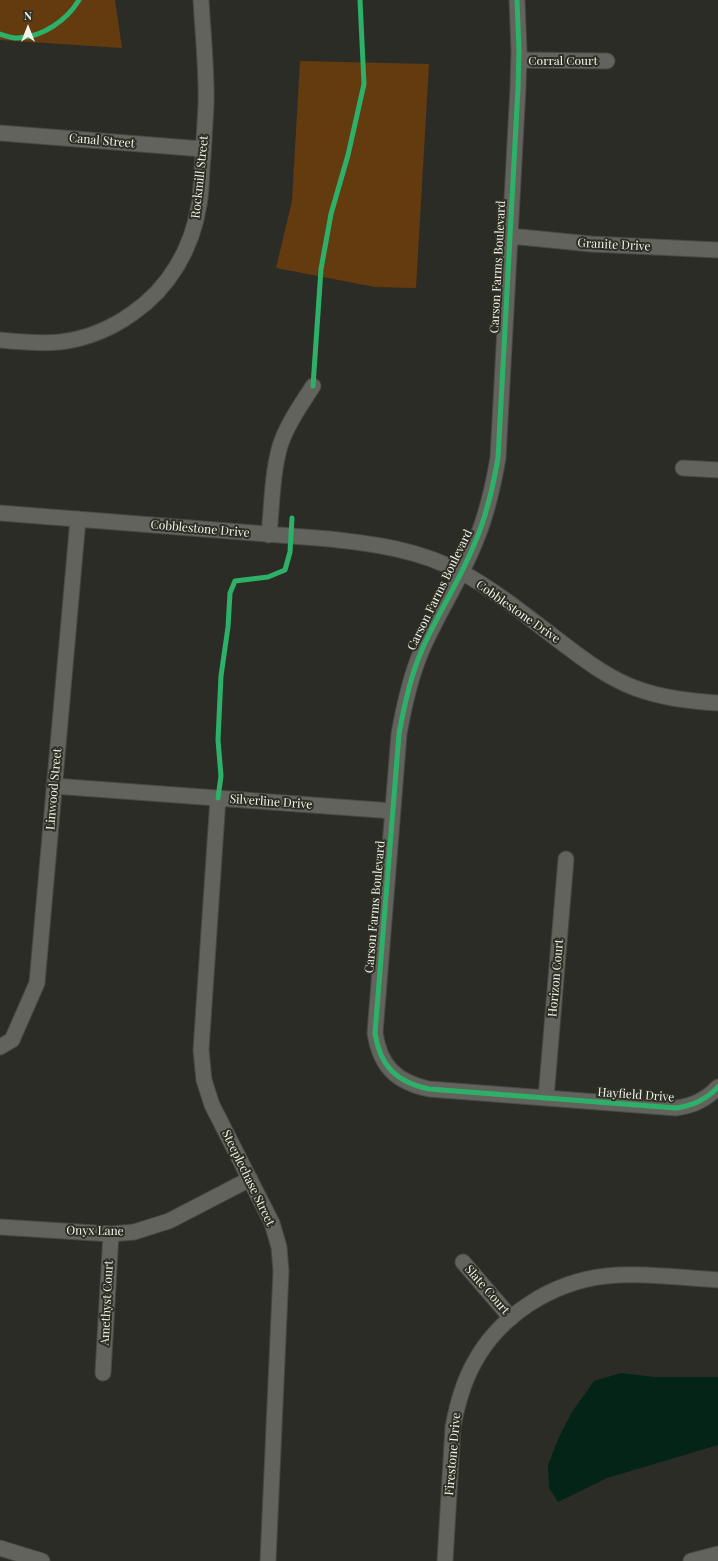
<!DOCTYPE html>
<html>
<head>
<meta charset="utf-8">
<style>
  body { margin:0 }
  #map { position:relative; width:718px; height:1561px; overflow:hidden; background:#2c2c27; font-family:"Playfair Display",serif }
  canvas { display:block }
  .north { position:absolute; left:8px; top:8px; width:40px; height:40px; -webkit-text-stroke:3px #2e2f24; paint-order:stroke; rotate:0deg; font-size:11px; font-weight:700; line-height:16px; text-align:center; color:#f2f2eb }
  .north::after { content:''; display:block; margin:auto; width:14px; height:18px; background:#f2f2eb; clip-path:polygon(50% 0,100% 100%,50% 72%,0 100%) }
</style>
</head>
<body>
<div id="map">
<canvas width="718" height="1561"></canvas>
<div class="north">N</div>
</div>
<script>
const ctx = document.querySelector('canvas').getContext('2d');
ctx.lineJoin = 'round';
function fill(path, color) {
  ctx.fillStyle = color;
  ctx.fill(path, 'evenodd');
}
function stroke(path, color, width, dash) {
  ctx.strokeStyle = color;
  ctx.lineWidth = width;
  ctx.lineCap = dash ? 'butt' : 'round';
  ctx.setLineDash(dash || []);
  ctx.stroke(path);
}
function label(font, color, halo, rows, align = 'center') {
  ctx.font = font + ' "Playfair Display",serif';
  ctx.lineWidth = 4;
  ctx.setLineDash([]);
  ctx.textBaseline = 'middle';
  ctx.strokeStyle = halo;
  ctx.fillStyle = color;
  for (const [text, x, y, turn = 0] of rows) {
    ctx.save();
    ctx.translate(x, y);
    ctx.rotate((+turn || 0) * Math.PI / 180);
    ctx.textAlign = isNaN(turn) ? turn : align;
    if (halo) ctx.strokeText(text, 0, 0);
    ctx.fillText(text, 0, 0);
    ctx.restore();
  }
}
fill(new Path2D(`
  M0 0H115L122 48 0 40Z
  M300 61 429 64 416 288 375 287 276 268 292 201Z`), '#633b0f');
fill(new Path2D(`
  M621 1373 654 1377H718V1445L607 1478 558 1502 549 1488 548 1465 559 1437 572 1412 594 1381Z`), '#042418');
const minor = new Path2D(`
  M517 0 519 51 518 88 498 458C493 487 487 514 476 540 461 579 437 614 421 652 410 678 404 706 399 734L375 1033C380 1066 396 1082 429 1089L676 1108C693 1106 706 1100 718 1087
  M519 60 607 61
  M0 133 203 149
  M510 236 591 244 718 250
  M0 340C20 342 40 344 60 342 86 339 112 328 133 313 169 288 192 249 199 205 202 190 201 173 203 157 204 140 205 123 206 106 207 71 203 35 201 0
  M683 468 718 470
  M0 513 330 539C376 544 419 550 461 572 500 593 535 623 570 649 590 664 611 679 635 688 662 698 689 701 718 703
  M269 535C272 505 272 474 280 446 287 424 301 405 313 386
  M54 786 393 811
  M218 798 201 1050 204 1080 212 1105 272 1223 279 1247 281 1271 268 1561
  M0 1047 12 1040 37 983 78 519
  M546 1098 566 859
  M0 1227 111 1234 134 1232 169 1221 250 1179
  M463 1262 511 1318
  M103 1373 111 1234
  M0 1548 42 1561
  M445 1561 453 1427C457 1405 463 1383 474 1363 500 1315 552 1282 606 1276 640 1272 683 1278 718 1280
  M691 1561 718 1554`);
stroke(minor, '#484944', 17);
stroke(minor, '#63635e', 15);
stroke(new Path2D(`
  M517 0 519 51 518 88 498 458C493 487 487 514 476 540 461 579 437 614 421 652 410 678 404 706 399 734L375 1033C380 1066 396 1082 429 1089L676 1108C693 1106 706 1100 718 1087
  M0 34C6 36 12 38 18 38 43 37 67 20 79 0
  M313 386 321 269 331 214 348 155 364 84 360 0
  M218 798 221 776 218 740 221 676 228 627 230 593 235 581 268 577 285 570 290 552 292 518`), '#2db169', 5);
label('12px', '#f2f2eb', '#2e2f24', [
  ["Corral Court",563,61],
  ["Canal Street",102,141,5],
  ["Rockmill Street",200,177,-84],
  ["Granite Drive",614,245,3],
  ["Carson Farms Boulevard",498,267,-87],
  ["Cobblestone Drive",200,529,5],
  ["Carson Farms Boulevard",440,590,-64],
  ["Cobblestone Drive",518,612,35],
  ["Linwood Street",54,789,-85],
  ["Silverline Drive",271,802,4],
  ["Carson Farms Boulevard",375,907,-85],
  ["Horizon Court",556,978,-85],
  ["Hayfield Drive",636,1095,4],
  ["Steeplechase Street",248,1178,64],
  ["Onyx Lane",95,1231,1],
  ["Slate Court",487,1290,49],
  ["Amethyst Court",107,1303,-87],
  ["Firestone Drive",453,1454,-85]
]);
</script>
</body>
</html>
